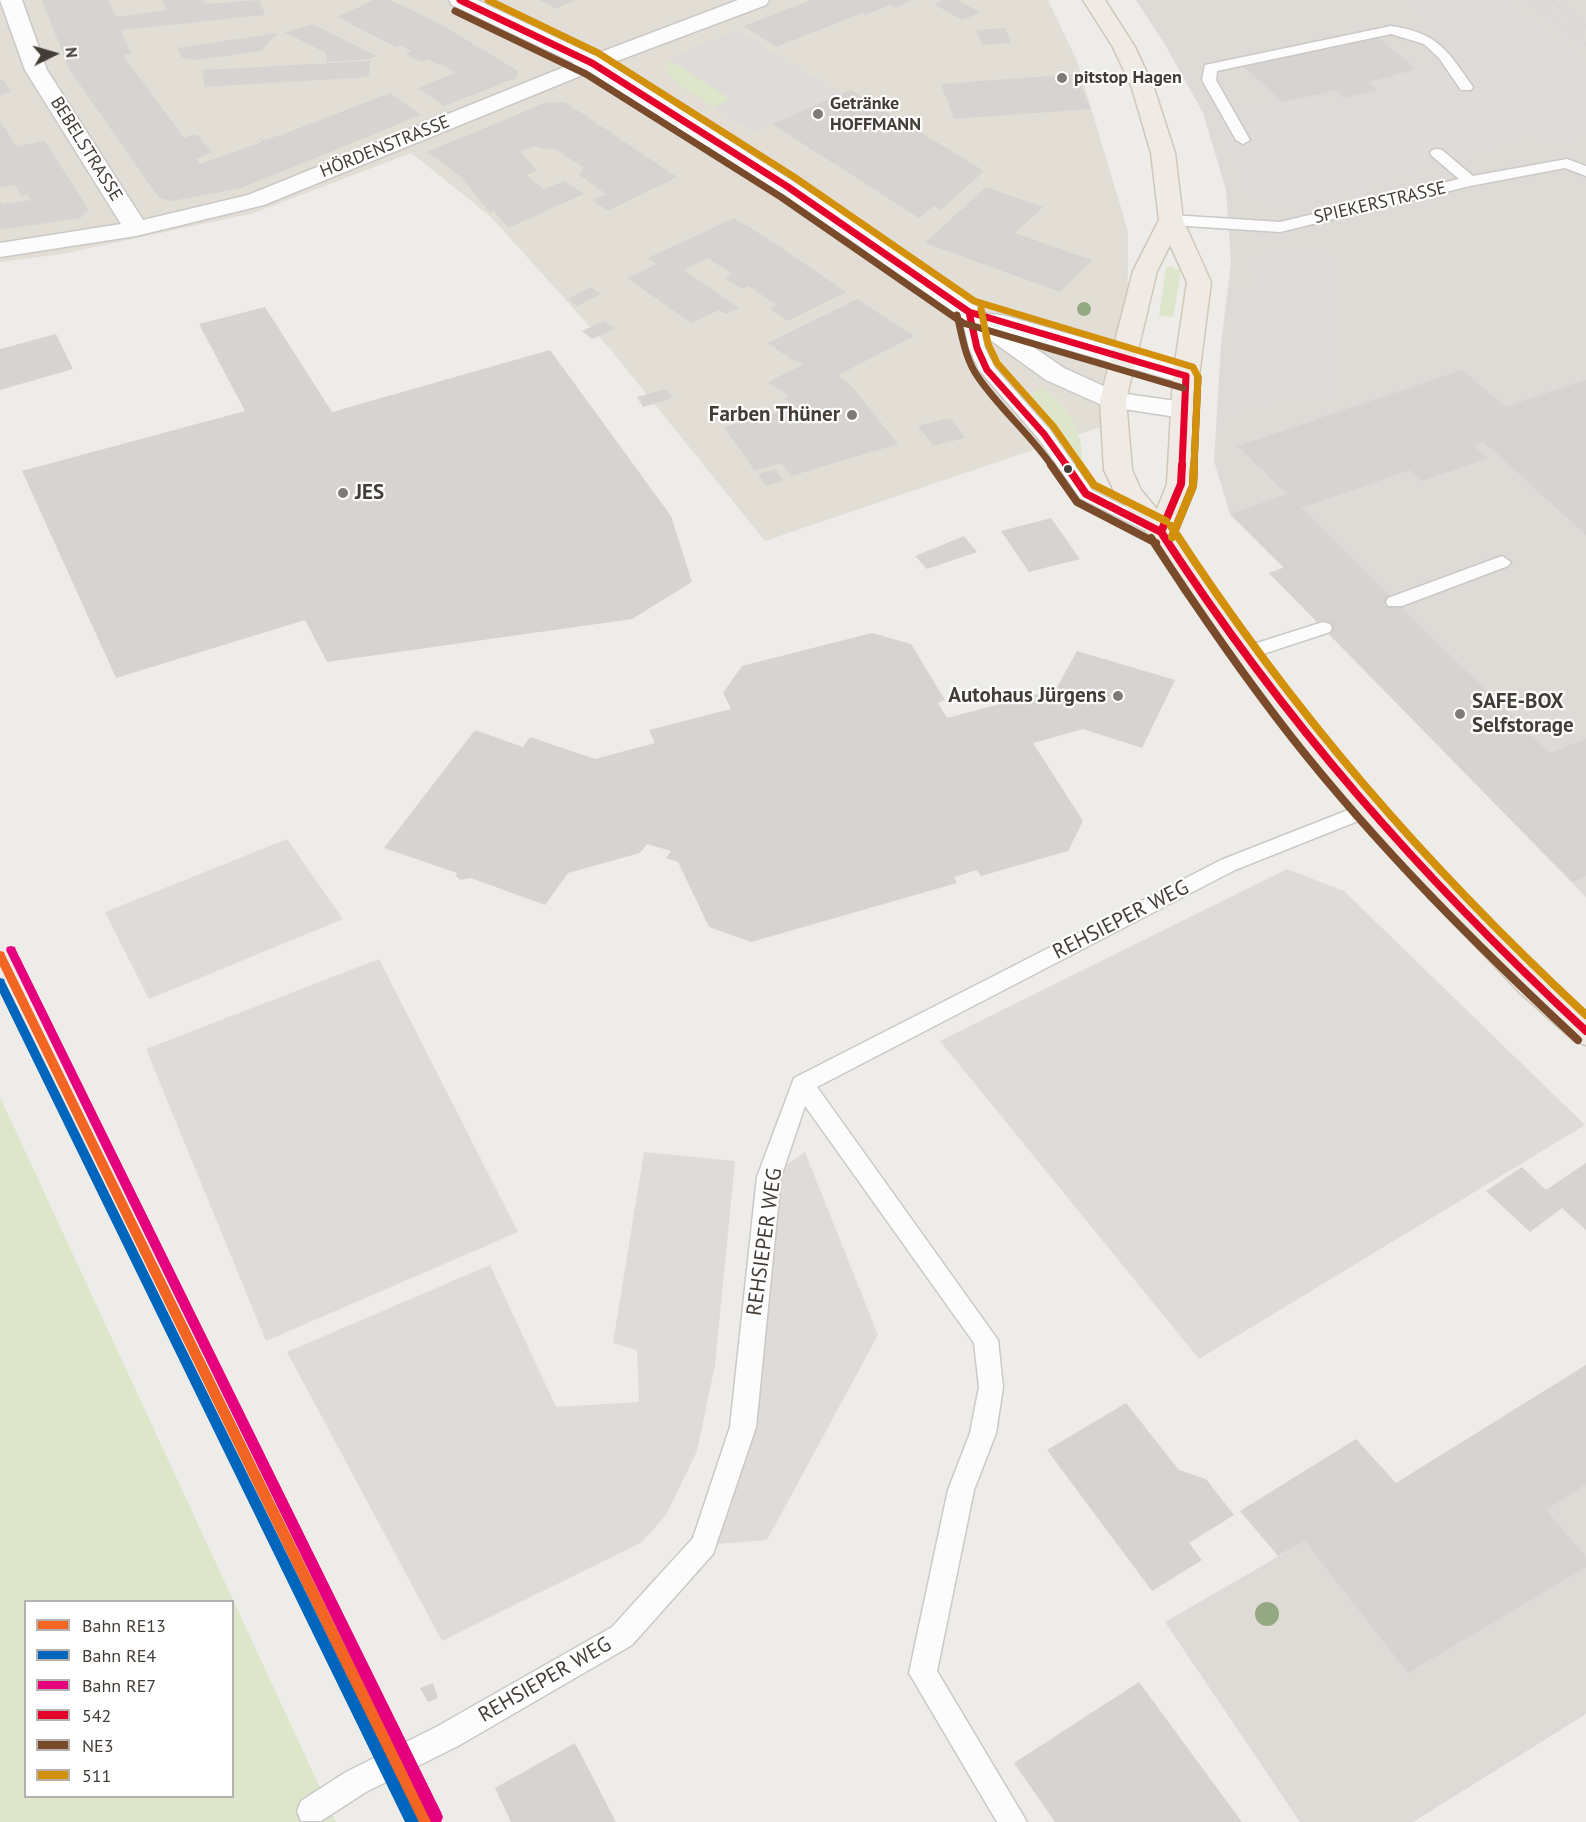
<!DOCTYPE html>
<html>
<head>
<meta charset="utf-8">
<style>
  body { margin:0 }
  #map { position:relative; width:1586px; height:1822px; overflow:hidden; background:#eeece9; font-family:"PT Sans",sans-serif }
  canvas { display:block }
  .legend { position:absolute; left:24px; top:1600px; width:210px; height:198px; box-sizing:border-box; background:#fff; border:2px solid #b4b1af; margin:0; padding:8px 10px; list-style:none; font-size:18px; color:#433d36 }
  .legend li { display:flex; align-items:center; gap:12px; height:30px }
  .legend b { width:30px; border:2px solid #b4b1af }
  .north { position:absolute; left:24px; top:24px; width:60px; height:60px; -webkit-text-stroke:4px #fff; paint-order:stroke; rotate:85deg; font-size:16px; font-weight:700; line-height:24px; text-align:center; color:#433d36 }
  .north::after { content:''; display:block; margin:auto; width:21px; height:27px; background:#433d36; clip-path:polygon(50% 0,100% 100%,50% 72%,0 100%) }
</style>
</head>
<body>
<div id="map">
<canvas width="1586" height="1822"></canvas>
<ul class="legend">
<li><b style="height:8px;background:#f26522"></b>Bahn RE13</li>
<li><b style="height:8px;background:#0065bd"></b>Bahn RE4</li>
<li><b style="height:8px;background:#e5007d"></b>Bahn RE7</li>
<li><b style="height:8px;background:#e4002b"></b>542</li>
<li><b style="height:8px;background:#7a4b2a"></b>NE3</li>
<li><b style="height:8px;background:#d3910b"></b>511</li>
</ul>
<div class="north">N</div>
</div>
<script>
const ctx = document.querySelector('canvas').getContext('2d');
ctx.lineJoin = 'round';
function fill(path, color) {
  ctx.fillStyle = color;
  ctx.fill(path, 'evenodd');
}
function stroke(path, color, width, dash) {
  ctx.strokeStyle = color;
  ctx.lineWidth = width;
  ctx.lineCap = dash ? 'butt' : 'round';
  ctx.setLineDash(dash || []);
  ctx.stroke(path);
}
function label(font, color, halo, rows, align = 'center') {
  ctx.font = font + ' "PT Sans",sans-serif';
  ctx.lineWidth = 4.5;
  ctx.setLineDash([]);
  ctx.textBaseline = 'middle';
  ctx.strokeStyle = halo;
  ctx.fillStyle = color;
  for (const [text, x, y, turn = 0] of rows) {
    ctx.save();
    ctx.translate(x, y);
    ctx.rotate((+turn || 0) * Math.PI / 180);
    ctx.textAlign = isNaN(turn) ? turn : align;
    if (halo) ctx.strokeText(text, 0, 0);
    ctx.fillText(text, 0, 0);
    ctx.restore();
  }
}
fill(new Path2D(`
  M0 0H1048L1077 61 1128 231 1127 418 765 541 610 349 490 216 411 153 254 213 62 254 0 262Z`), '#e2ded6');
fill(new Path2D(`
  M1136 0H1586V897L1269 573 1284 567 1230 514 1214 461 1221 345 1231 263 1226 190 1203 113 1164 43Z
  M1586 1365V1714L1413 1822H1300L1165 1622 1305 1541Z`), '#dedbd7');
fill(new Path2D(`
  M668 59 731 99 714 107 678 84 665 70Z
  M1171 266 1181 271 1173 317 1159 316 1166 268Z
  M1041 387C1059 399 1075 418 1080 440 1082 448 1081 456 1083 464L1078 463 1022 396 1031 394Z
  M0 1097 336 1822H0ZM26 1602H232V1796H26Z`), '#dde6cb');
fill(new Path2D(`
  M1414 0H1496L1586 65V133L1551 142 1531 131 1306 203 1276 204 1249 190 1219 118 1317 96 1330 108 1387 95 1374 82 1453 62 1467 74Z
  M736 30 832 88 841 94 753 132 714 107 731 99 668 59Z
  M1294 253 1325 256 1336 265 1330 397 1290 393 1226 411 1240 288H1263L1254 262 1269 255Z
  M287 839 343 919 149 999 105 912Z
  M1287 869 1344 891 1585 1125 1199 1359 940 1041Z
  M379 959 518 1232 266 1341 146 1049Z
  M644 1152 735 1161 715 1365 697 1451 666 1515 642 1542 442 1641 287 1352 490 1265 556 1407 639 1402 637 1350 613 1343Z
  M805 1152 878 1335 767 1540 704 1545 743 1427 769 1177Z`), '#dedbd9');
fill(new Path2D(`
  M42 0H108L116 17 167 10 161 0H201L205 4 260 0 265 15 121 30 131 54 123 55 184 138 196 134 212 152 196 159 200 164 262 142 257 137 263 140 281 135 390 93 421 115 241 188 172 201 159 198 69 69Z
  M374 0H390L442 25 518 71 516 78 444 106 418 88 455 73 442 64 439 65 428 59 421 62 405 54 412 51 400 45 396 47 337 17Z
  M539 0H575L556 9Z
  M811 0H913L895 8 890 5 865 15 862 13 776 47 744 26Z
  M943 0H959L980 13 962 20 934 4Z
  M313 24 377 56 369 59 327 62 326 53 284 32Z
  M1005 28 1011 43 982 45 976 30Z
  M277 33 261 51 198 60 182 58 177 48Z
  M1378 37 1416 69 1368 82 1377 90 1344 98 1336 90 1283 102 1243 66Z
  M370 61 369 77 205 87 202 70Z
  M1075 74 1091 109 954 119 941 84Z
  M0 80H3L11 92 0 95Z
  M851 90 984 171 941 210 934 206 919 218 772 124Z
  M547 102H565L677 177 608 211 592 200 606 194 579 175 584 168 554 148 550 150 534 146 521 152 537 171 526 175 544 189 564 181 584 194 508 228 494 211 490 213 461 177 427 152Z
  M0 121 17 147 44 140 89 210 80 218 0 230V200L2 204 31 200 27 195 22 196 15 185 0 188Z
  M986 187 1043 207 1015 233 1092 260 1060 292 925 243Z
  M734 218 773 242 846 292 788 321 770 309 776 305 749 286 742 289 725 278 732 274 708 258 684 270 739 308 725 314 719 310 691 323 627 278 657 264 648 258Z
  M591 287 601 294 577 306 568 299Z
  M857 299 914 336 838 375 850 384 898 444 791 476 781 463 755 471 724 427 796 407 784 398 788 396 768 382 804 364 792 360 768 343Z
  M265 307 332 412 550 350 671 516 692 582 632 619 327 662 305 620 116 678 22 471 245 411 199 324Z
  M604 321 615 329 592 339 582 331Z
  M56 334 73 369 0 390V349Z
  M1463 370 1505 407 1586 380V535L1483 441 1473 445 1488 458 1422 481 1410 470 1301 508 1549 753 1586 739V876L1572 882 1269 573 1284 568 1230 514 1287 494 1237 446Z
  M666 389 673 398 643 407 637 397Z
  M950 418 965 438 933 446 918 426Z
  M775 469 784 481 766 486 758 474Z
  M1051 518 1080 559 1029 572 1001 531Z
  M964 536 977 552 927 569 915 556Z
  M872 633 911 644 945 700 938 703 947 718 1056 689 1077 651 1175 680 1142 748 1083 729 1033 743 1083 821 1068 851 981 876 977 870 954 877 957 883 751 942 709 927 678 862 666 858 671 851 647 844 640 853 568 873 545 905 471 878 460 880 456 876 457 873 384 848 475 730 523 747 530 737 595 759 655 743 649 730 731 709 723 693 742 666Z
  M1586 1163V1230L1562 1208 1530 1232 1486 1191 1522 1167 1546 1190Z
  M1586 1365V1484L1546 1510 1586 1557V1567L1408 1673 1305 1541 1278 1556 1240 1511 1356 1439 1396 1483Z
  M1126 1403 1179 1470 1206 1479 1234 1515 1189 1543 1202 1560 1152 1591 1047 1450Z
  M1139 1682 1242 1822H1055L1014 1763Z
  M433 1683 438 1698 428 1702 420 1688Z
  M575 1743 616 1822H511L495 1788Z`), '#d6d3d0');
const lane = new Path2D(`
  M1391 26C1438 33 1447 50 1473 87L1471 90H1461L1439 58 1424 44 1391 34 1217 71 1216 80 1250 140 1243 144 1236 140 1202 80 1205 65Z
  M1437 149 1442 150 1473 176 1567 159 1586 166V176L1565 168 1470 186 1280 232 1171 225 1163 220 1171 215 1280 222 1459 179 1432 156 1430 153 1432 150Z
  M969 307 977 312 985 348 995 368 1050 430 1092 490 1166 527 1169 531 1166 535H1154L1080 498 1038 438 979 370 969 348 961 312Z
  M1502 556 1511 562 1508 566 1402 606H1388L1386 602 1388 598Z
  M1323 622 1330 624 1332 628 1330 632 1245 660 1238 659 1236 654 1238 649Z
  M1366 803 1373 805 1376 810 1373 815 1235 870 817 1087 998 1340 1003 1387 996 1433 974 1490 937 1671 1027 1822H997L909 1673 948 1490 970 1433 979 1387 974 1343 805 1106 781 1177 756 1427 713 1554 632 1645 458 1746 366 1792 321 1821H301L297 1811 301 1801 346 1772 438 1726 612 1627 693 1538 730 1427 757 1177 794 1078 1221 860Z`);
const street = new Path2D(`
  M0 0H22L47 70 143 220 248 195 574 63 452 5 449 0H477L593 55 738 0H769L766 5 609 64 866 228 987 314 1003 315 1195 370 1199 376 1195 382 1186 384 1016 335 1064 368 1119 393 1183 402 1192 404 1196 410 1192 416 1183 418 1104 406 1046 380 848 238 590 72 264 205 136 236 0 257V243L121 224 25 70Z`);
const primary = new Path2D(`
  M1083 0H1105L1135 47 1154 88 1175 153 1183 220 1211 282 1199 376 1195 484 1175 532C1252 658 1353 777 1456 883 1498 927 1540 971 1586 1011V1045L1574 1041 1520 993 1355 818 1183 592 1150 537 1115 493 1104 470 1100 400 1133 271 1159 220 1151 153 1132 88 1113 47ZM1170 245 1187 282 1173 376 1167 484 1157 509 1141 490 1132 470 1126 400 1157 271Z`);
stroke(lane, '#cbc8c5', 3);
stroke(street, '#cbc8c5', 3);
stroke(primary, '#cfc7b8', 3);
fill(lane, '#fcfcfc');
fill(street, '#fcfcfc');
fill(primary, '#efebe4');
stroke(new Path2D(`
  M1528 0 1586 44
  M1551 0 1586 27`), '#d9d8d8', 3, [5, 5]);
stroke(new Path2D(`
  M460 0 592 63 788 187 969 312 1186 376
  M969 312 977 348 987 370 1044 434 1067 466
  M1182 466 1186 376`), '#e4002b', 7);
stroke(new Path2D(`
  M1066 465 1086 494 1161 532
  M1161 532C1285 723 1420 876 1586 1031
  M1161 532 1181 484 1182 465`), '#e4002b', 8);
stroke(new Path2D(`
  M455 11 586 74 781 197 963 323 1183 388
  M957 315C962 335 965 359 978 377 1000 409 1030 434 1052 466
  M1194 466 1198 377`), '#7a4b2a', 7);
stroke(new Path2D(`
  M1051 465 1077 502 1156 543
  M1172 537 1193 486 1194 465
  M1151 538C1196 607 1242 674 1293 739 1379 848 1477 946 1578 1040`), '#7a4b2a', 8);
stroke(new Path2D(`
  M488 0 598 53 794 177 974 301 1193 367 1198 377 1194 466
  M981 309 988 344 997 363 1053 426 1081 466`), '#d3910b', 7);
stroke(new Path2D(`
  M1080 465 1094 485 1166 521
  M1171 526C1292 712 1424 864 1586 1015
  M1172 537 1193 486 1194 465`), '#d3910b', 8);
fill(new Path2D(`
  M0 951 4 952 5 955 432 1822H418L0 966Z`), '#f26522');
fill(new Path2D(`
  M0 978 4 979 5 982 419 1822H405L0 993Z`), '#0065bd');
fill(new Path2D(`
  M11 946 15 947 16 950 441 1812 443 1817 441 1822H431L6 950 7 947Z`), '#e5007d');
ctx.fillStyle = '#94a882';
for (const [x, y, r] of [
  [1084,309,7],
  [1267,1614,12]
]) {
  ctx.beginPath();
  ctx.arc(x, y, r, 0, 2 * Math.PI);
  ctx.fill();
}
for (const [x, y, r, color] of [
  [1062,78,6,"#7f7a75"],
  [818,114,6,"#7f7a75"],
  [852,415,6,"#7f7a75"],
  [1068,469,5,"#433d36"],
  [343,493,6,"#7f7a75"],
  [1118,696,6,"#7f7a75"],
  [1460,714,6,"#7f7a75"]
]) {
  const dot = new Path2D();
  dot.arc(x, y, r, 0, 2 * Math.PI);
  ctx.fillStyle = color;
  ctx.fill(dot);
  stroke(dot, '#fff', 2);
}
label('bold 18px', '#433d36', '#fff', [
  ["pitstop Hagen",1074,78],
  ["Getränke",830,104],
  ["HOFFMANN",830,125]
], 'left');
label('18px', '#433d36', '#fff', [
  ["HÖRDENSTRASSE",385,147,-22],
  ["BEBELSTRASSE",86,149,58],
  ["SPIEKERSTRASSE",1380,203,-13]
]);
label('bold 21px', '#433d36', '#fff', [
  ["Farben Thüner",840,415],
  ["JES",355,493,"left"],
  ["Autohaus Jürgens",1106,696],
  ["SAFE-BOX",1472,702,"left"],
  ["Selfstorage",1472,726,"left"]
], 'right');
label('21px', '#433d36', '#fff', [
  ["REHSIEPER WEG",1121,920,-27],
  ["REHSIEPER WEG",765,1242,-82],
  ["REHSIEPER WEG",545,1680,-30]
]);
</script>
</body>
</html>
